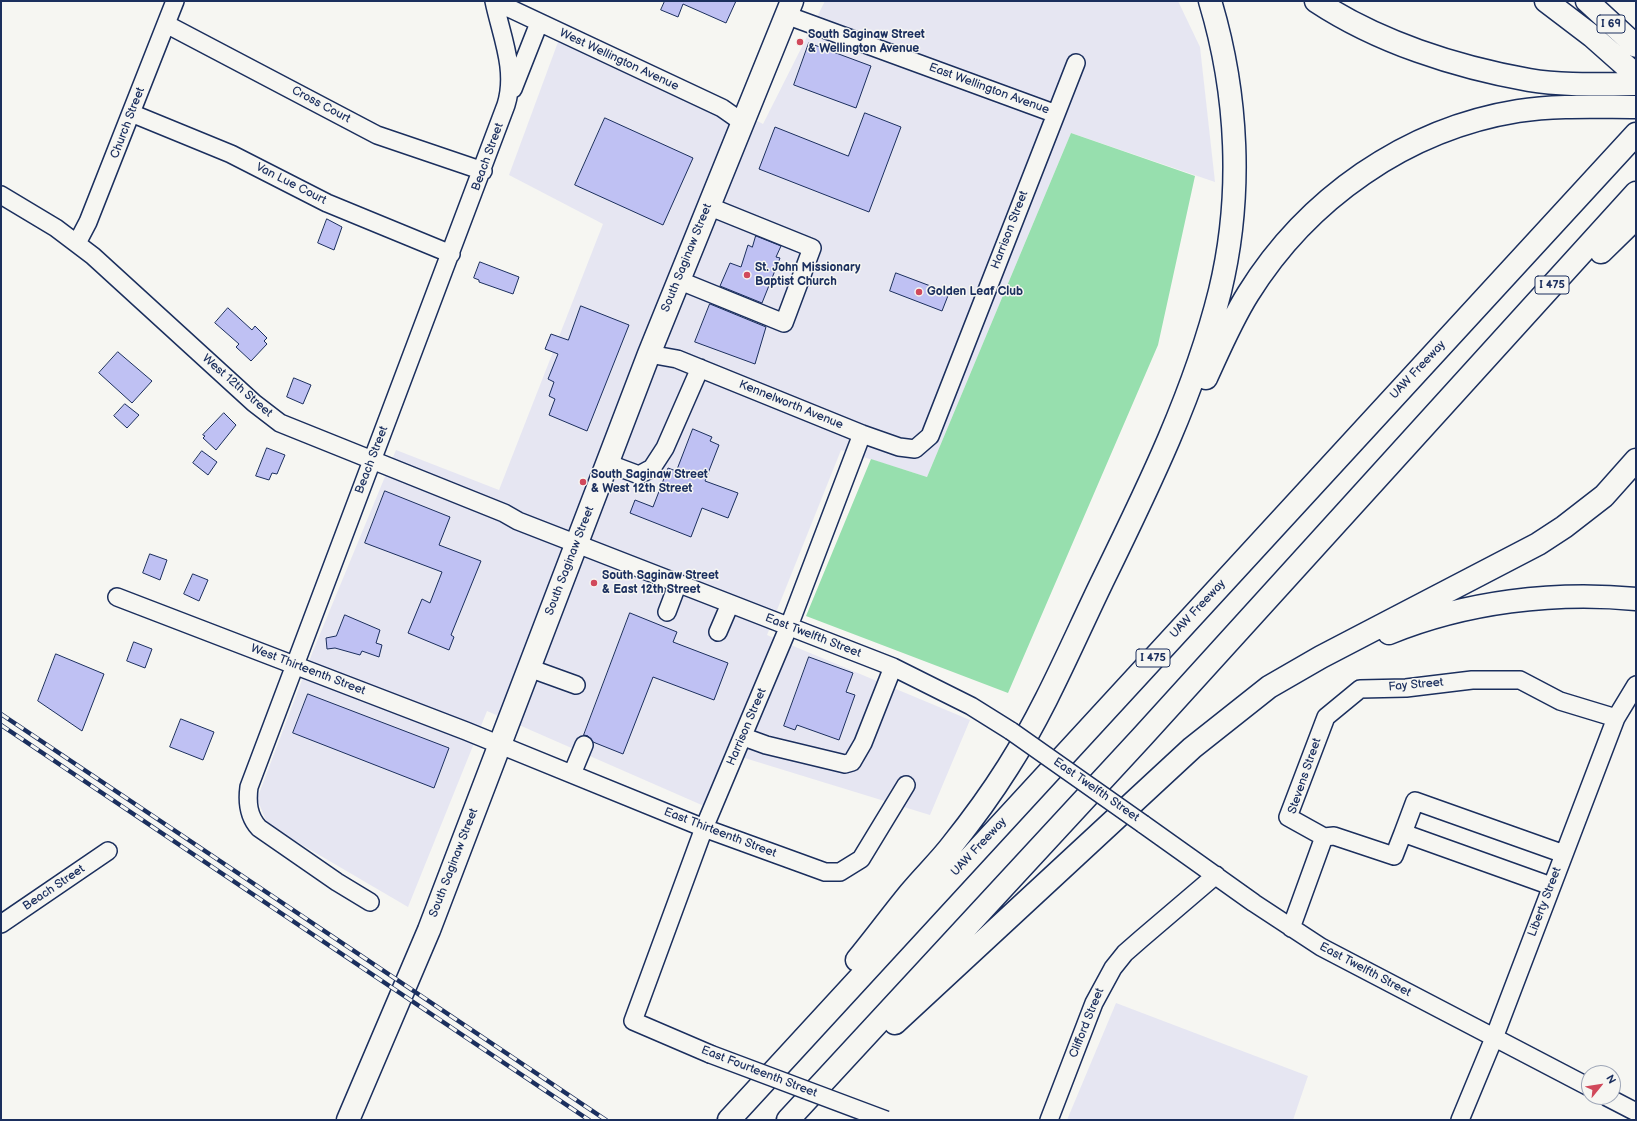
<!DOCTYPE html>
<html>
<head>
<meta charset="utf-8">
<style>
  body { margin:0 }
  #map { position:relative; width:1637px; height:1121px; overflow:hidden; background:#f6f6f2; font-family:"Balsamiq Sans",sans-serif }
  canvas { display:block }
  .frame { position:absolute; inset:0; border:2px solid #1b2f5e; pointer-events:none }
  .north { position:absolute; left:1581px; top:1065px; width:40px; height:40px; box-sizing:border-box; background:#f6f6f2; border:1px solid #9ea6b7; border-radius:50%; rotate:60deg; font-size:11px; font-weight:700; line-height:16px; text-align:center; color:#1b2f5e }
  .north::after { content:''; display:block; margin:auto; width:14px; height:18px; background:#d1495b; clip-path:polygon(50% 0,100% 100%,50% 72%,0 100%) }
</style>
</head>
<body>
<div id="map">
<canvas width="1637" height="1121"></canvas>
<div class="frame"></div>
<div class="north">N</div>
</div>
<script>
const ctx = document.querySelector('canvas').getContext('2d');
ctx.lineJoin = 'round';
function fill(path, color) {
  ctx.fillStyle = color;
  ctx.fill(path, 'evenodd');
}
function stroke(path, color, width, dash) {
  ctx.strokeStyle = color;
  ctx.lineWidth = width;
  ctx.lineCap = dash ? 'butt' : 'round';
  ctx.setLineDash(dash || []);
  ctx.stroke(path);
}
function label(font, color, halo, rows, align = 'center') {
  ctx.font = font + ' "Balsamiq Sans",sans-serif';
  ctx.lineWidth = 3;
  ctx.setLineDash([]);
  ctx.textBaseline = 'middle';
  ctx.strokeStyle = halo;
  ctx.fillStyle = color;
  for (const [text, x, y, turn = 0] of rows) {
    ctx.save();
    ctx.translate(x, y);
    ctx.rotate((+turn || 0) * Math.PI / 180);
    ctx.textAlign = isNaN(turn) ? turn : align;
    if (halo) ctx.strokeText(text, 0, 0);
    ctx.fillText(text, 0, 0);
    ctx.restore();
  }
}
fill(new Path2D(`
  M825 1H1178L1200 47 1215 182 1071 133 927 477 841 450 767 635 970 720 930 815 725 752 704 806 487 711 408 907 268 825 257 799 313 651 396 450 499 490 603 224 509 175 565 23 763 124Z
  M1116 1003 1308 1076 1293 1120H1067Z`), '#e6e6f2');
fill(new Path2D(`
  M1071 133 1195 176 1158 345 1008 693 806 616 871 459 927 477Z`), '#97dfae');
const building = new Path2D(`
  M665 1H736L726 23 683 4 678 17 661 10Z
  M809 43 871 66 856 108 794 85Z
  M865 113 901 127 869 212 759 169 775 127 848 156Z
  M605 118 693 158 663 225 575 185Z
  M327 219 342 227 334 250 318 243Z
  M756 236 781 246 776 257 780 258 762 303 720 286 730 263 741 267 748 245 752 247Z
  M480 262 519 277 513 294 479 282V280L474 278Z
  M896 273 949 293 942 311 890 291Z
  M710 304 766 327 755 364 695 342Z
  M581 306 629 325 587 431 549 415 555 399 549 396 554 382 548 379 558 354 545 349 551 334 568 340Z
  M228 308 252 330 255 326 267 338 264 341 267 344 251 361 236 347 239 344 215 323Z
  M118 352 152 381 132 403 99 373Z
  M294 378 311 385 303 404 287 397Z
  M125 404 139 415 127 428 114 416Z
  M224 413 236 425 216 450 203 438 205 436 203 435Z
  M693 429 712 437 710 441 719 445 705 481 738 493 728 518 702 508 691 537 630 513 635 500 653 507 668 468 676 471Z
  M267 448 285 455 277 474 272 473 269 480 256 476Z
  M202 451 217 462 208 475 193 463Z
  M385 491 450 517 439 545 481 561 451 635 454 637 449 650 408 633 422 599 430 603 442 572 365 543Z
  M150 554 167 560 160 580 143 573Z
  M193 574 208 580 199 601 184 594Z
  M630 613 677 632 673 642 728 663 714 700 653 677 623 754 593 742 588 736 584 735Z
  M345 615 380 630 376 643 382 645 379 657 362 651 360 655 335 648 327 649 326 638 336 636Z
  M134 642 152 649 145 668 127 661Z
  M56 654 104 674 82 731 38 701Z
  M809 657 853 673 846 692 855 695 839 740 797 725 795 730 784 726Z
  M308 694 449 748 434 788 293 733Z
  M181 719 214 732 203 760 170 747Z`);
fill(building, '#bfc1f3');
stroke(building, '#1b2f5e', 1);
const minor = new Path2D(`
  M494 1 722 108 742 122
  M786 15 1056 114
  M166 24 377 135 483 171
  M513 89 539 23
  M131 113 231 154 327 203 451 254
  M1 195 56 228 93 256 254 403 280 423 504 513 518 521 893 667 971 706 1011 731
  M77 243 88 222 175 1
  M678 280 784 323 812 248 708 206
  M649 354 677 359 862 434 899 447 915 449 930 436 1076 63
  M607 463 639 475 652 468 665 448 700 368
  M117 597 466 731 704 828 825 872H840L861 859 906 785
  M667 612 678 583
  M718 632 730 604
  M529 668 576 685
  M744 737 766 745 845 764 852 762 863 743 893 667
  M572 774 584 745
  M1143 824 1254 903 1321 947 1589 1087
  M1324 837 1334 836 1394 856 1403 833
  M1551 886 1403 833 1415 801 1564 854
  M370 902 337 882 259 828C248 816 247 802 249 787L506 105C517 70 501 35 494 1
  M1 924 108 851
  M1291 928 1324 837 1288 817 1326 717 1360 689 1406 688 1472 680H1520L1560 701 1616 718
  M710 1054 633 1021 704 828 789 626 862 434
  M1607 1097 1636 1112
  M1049 1120 1094 1003 1113 968 1125 953 1141 939 1216 875
  M1460 1120 1494 1038 1616 718 1636 685`);
const major = new Path2D(`
  M348 1120 429 930 649 354 792 1`);
const highway = new Path2D(`
  M1316 1C1378 42 1456 67 1529 80 1565 86 1601 84 1636 84
  M1546 1 1592 36 1636 75
  M1587 1 1636 46
  M1601 252 1636 218
  M1206 378C1219 350 1231 321 1248 294 1307 199 1406 129 1518 111 1557 105 1597 107 1636 107
  M1389 633C1465 602 1554 591 1636 599
  M857 960C875 938 892 915 910 893 923 877 939 862 952 845 972 820 991 794 1008 767 1045 709 1072 644 1102 582 1148 488 1195 392 1220 291 1243 196 1238 94 1210 1
  M895 1023 1192 748 1269 687 1321 657 1538 544 1564 527 1604 496 1636 460
  M729 1120 1636 134
  M788 1120 1142 737 1636 193`);
stroke(minor, '#1b2f5e', 20);
stroke(major, '#1b2f5e', 25);
stroke(highway, '#1b2f5e', 25);
stroke(minor, '#f6f6f2', 17);
stroke(major, '#f6f6f2', 22);
stroke(highway, '#f6f6f2', 22);
const rail = new Path2D(`
  M1 714 606 1120
  M1 725 589 1120`);
stroke(rail, '#1b2f5e', 4.5);
stroke(rail, '#f6f6f2', 3, [9]);
const minorBridge = new Path2D(`
  M1011 731 1143 824
  M710 1054 886 1120`);
stroke(minorBridge, '#1b2f5e', 20, []);
stroke(minorBridge, '#f6f6f2', 17);
for (const [x, y, r, color] of [
  [800,42,4,"#d1495b"],
  [747,275,4,"#d1495b"],
  [919,292,4,"#d1495b"],
  [583,482,4,"#d1495b"],
  [594,583,4,"#d1495b"]
]) {
  const dot = new Path2D();
  dot.arc(x, y, r, 0, 2 * Math.PI);
  ctx.fillStyle = color;
  ctx.fill(dot);
  stroke(dot, '#f6f6f2', 1.5);
}
for (const [x, y, w] of [
  [1611,24,28],
  [1552,285,34],
  [1153,658,34]
]) {
  const box = new Path2D();
  box.roundRect(x - w / 2, y - 9, w, 18, 3);
  ctx.fillStyle = '#f6f6f2';
  ctx.fill(box);
  stroke(box, '#1b2f5e', 1);
}
label('bold 11px', '#1b2f5e', null, [
  ["I 69",1611,24],
  ["I 475",1552,285],
  ["I 475",1153,658]
]);
label('bold 12px', '#1b2f5e', '#f6f6f2', [
  ["South Saginaw Street",808,35],
  ["& Wellington Avenue",808,49],
  ["St. John Missionary",755,268],
  ["Baptist Church",755,282],
  ["Golden Leaf Club",927,292],
  ["South Saginaw Street",591,475],
  ["& West 12th Street",591,489],
  ["South Saginaw Street",602,576],
  ["& East 12th Street",602,590]
], 'left');
label('12px', '#1b2f5e', '#f6f6f2', [
  ["West Wellington Avenue",619,60,25],
  ["East Wellington Avenue",989,89,20],
  ["Cross Court",321,105,28],
  ["Church Street",128,123,-69],
  ["Beach Street",488,157,-70],
  ["Van Lue Court",291,184,27],
  ["Harrison Street",1010,230,-69],
  ["South Saginaw Street",687,258,-68],
  ["UAW Freeway",1418,370,-47],
  ["West 12th Street",237,386,41],
  ["Kennelworth Avenue",791,405,22],
  ["Beach Street",372,460,-69],
  ["South Saginaw Street",570,561,-69],
  ["UAW Freeway",1198,609,-47],
  ["East Twelfth Street",813,636,21],
  ["West Thirteenth Street",308,670,21],
  ["Fay Street",1416,685,-5],
  ["Harrison Street",747,727,-67],
  ["Stevens Street",1305,776,-71],
  ["East Twelfth Street",1096,790,35],
  ["East Thirteenth Street",720,833,21],
  ["UAW Freeway",979,847,-47],
  ["South Saginaw Street",454,863,-69],
  ["Beach Street",54,888,-34],
  ["Liberty Street",1545,902,-69],
  ["East Twelfth Street",1365,970,28],
  ["Clifford Street",1087,1023,-68],
  ["East Fourteenth Street",759,1072,21]
]);
</script>
</body>
</html>
